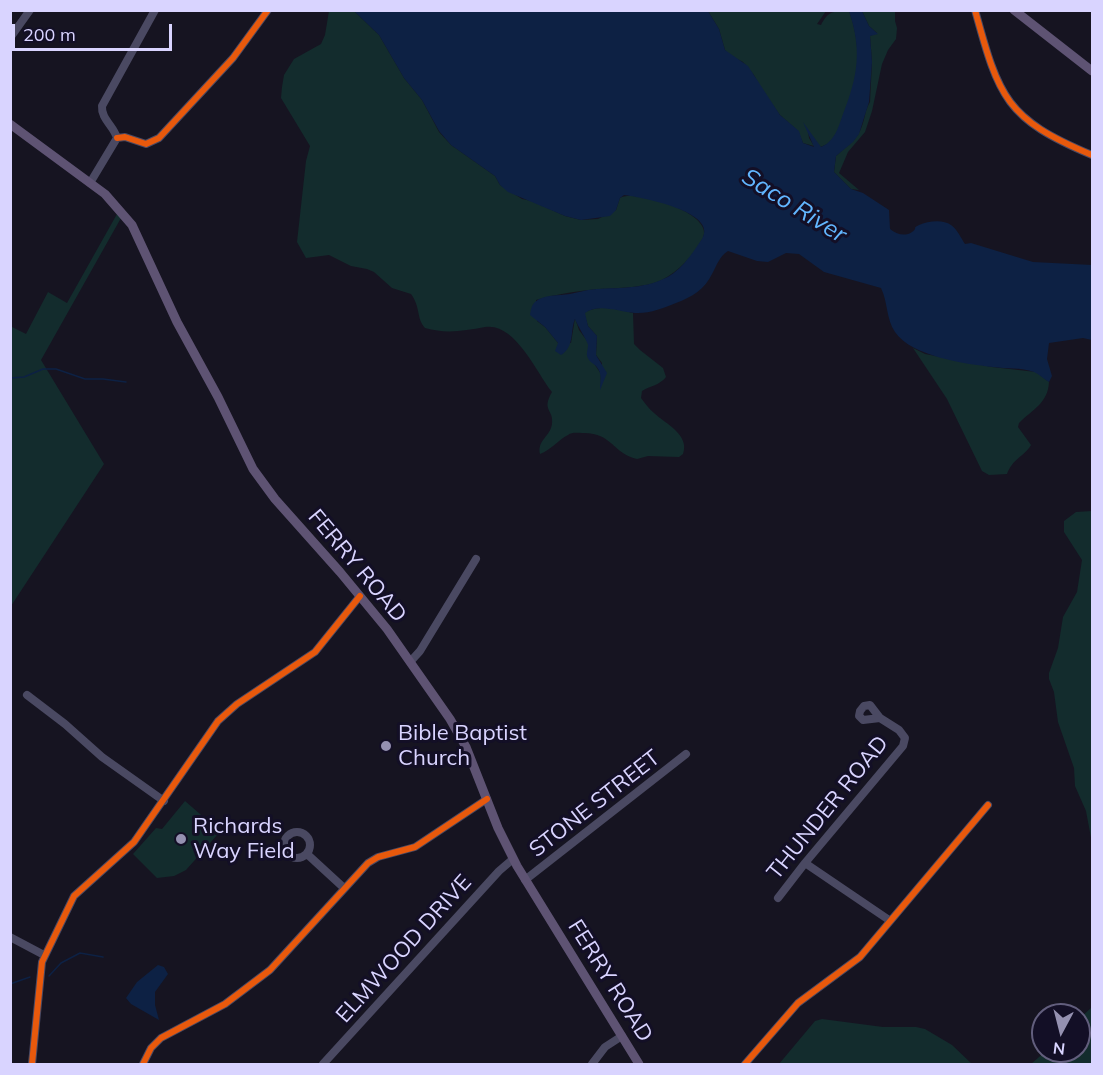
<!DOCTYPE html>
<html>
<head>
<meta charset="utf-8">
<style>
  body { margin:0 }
  #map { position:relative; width:1103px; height:1075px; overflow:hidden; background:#161421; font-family:Mulish,sans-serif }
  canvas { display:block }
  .frame { position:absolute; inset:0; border:12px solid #d9d4ff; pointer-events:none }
  .north { position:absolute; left:1031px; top:1003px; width:60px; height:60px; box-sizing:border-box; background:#130f26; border:2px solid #625e7d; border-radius:50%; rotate:187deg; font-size:16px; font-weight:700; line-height:24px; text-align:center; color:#d9d4ff }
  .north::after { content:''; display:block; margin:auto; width:21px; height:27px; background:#9591b1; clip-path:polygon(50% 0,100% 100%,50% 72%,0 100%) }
  .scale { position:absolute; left:12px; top:24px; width:160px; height:27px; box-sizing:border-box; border:3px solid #d9d4ff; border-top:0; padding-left:8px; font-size:18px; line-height:21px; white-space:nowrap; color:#d9d4ff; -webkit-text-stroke:4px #130f26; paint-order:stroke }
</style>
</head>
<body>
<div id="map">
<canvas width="1103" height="1075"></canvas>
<div class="frame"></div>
<div class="north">N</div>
<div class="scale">200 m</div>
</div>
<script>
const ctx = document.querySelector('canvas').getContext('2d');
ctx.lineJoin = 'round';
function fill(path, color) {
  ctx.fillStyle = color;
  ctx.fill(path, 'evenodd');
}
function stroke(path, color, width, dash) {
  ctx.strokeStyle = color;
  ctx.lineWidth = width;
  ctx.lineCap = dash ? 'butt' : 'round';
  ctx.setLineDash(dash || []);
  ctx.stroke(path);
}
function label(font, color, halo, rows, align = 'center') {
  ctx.font = font + ' Mulish,sans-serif';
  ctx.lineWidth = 6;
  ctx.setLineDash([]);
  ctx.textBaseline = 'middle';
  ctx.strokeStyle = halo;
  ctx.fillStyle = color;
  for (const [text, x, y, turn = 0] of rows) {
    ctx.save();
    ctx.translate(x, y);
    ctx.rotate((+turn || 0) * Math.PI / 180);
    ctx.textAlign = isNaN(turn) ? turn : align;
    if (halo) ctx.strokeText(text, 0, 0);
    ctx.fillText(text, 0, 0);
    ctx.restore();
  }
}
fill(new Path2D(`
  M329 11H354L379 35 404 78 422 100 439 132 451 145 495 176 500 185 522 199 532 201 565 216 581 220 598 219 616 210 620 198C635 189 715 213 703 238 694 255 679 271 662 280 644 288 619 288 599 289 578 291 556 294 536 300L537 321 545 327 558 343H571L575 318 579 330 588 342 595 365 601 374 600 390 602 363 596 355 597 336 588 326 584 313C597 304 619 309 633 313L634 344 640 350 663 368 666 377C660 385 650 386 642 391L641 398C645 403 649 409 654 413 666 424 690 435 683 454L679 457 648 456 637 459C612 453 612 432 582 433 577 433 572 432 568 435 558 440 551 450 540 454 537 440 550 437 552 424 554 409 541 411 552 392 536 372 515 322 485 327 463 331 446 334 425 328 416 318 421 308 411 294L392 288 374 272 367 269 351 266 329 255 306 258 297 242 306 161 310 146 281 98 282 87 284 75 294 59 321 44 325 35Z
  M708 11H826L817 24 821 25C828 11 833 11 849 11 859 37 861 71 851 98 848 104 845 110 843 116 839 128 834 145 819 147L808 130 809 138 814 146 803 143 798 131 780 115 762 90 754 75 743 62 728 54 725 50 719 29Z
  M862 11H895V21L897 28 896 39 888 50 882 64 872 111 865 132 848 152 839 173 859 190 851 189 834 172 836 156C846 147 858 139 862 126 865 118 865 110 870 102L872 62 870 36 877 33 869 26Z
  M117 214 121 218 41 360 104 464 11 606 10 326 26 334 48 292 67 303Z
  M913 348 925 354 992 367 1036 372 1049 382C1048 403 1033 409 1019 423L1018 427 1031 445C1024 457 1013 458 1007 474L989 475 982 471 947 399Z
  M1092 511V843L1086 811 1075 786 1074 768 1058 722 1054 692 1049 679V673L1058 648 1063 617 1077 592 1082 560 1064 532V521L1076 512Z
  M185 801 215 827 218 834 186 870 174 876 157 878 133 854 156 828 162 829Z
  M1092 1007V1064H1031L1046 1051H1079V1019Z
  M822 1019 883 1027H916L925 1029 952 1045 972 1064H779L815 1021Z`), '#132c2d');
fill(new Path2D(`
  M354 11H708L719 29 725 50 748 66 780 115 799 131 803 143 814 147 803 122 821 147C835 141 838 128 843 114 858 76 862 50 849 11H862L869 26 878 34 870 36 872 62 869 102 859 134 853 142 836 156 834 172 851 189 863 193 889 210 890 229C896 234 905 237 912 232 919 227 911 229 919 225 928 221 943 219 951 225 957 229 961 238 965 244L971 243 1033 262 1092 265V340L1083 338 1049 343 1047 359 1052 376 1049 382C1044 379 1039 374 1034 372 1021 367 1006 369 993 367 965 364 911 356 895 332 886 319 888 302 881 288L824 272 799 254 786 253 768 262 757 261 728 251C719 257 717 265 712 274 705 289 692 297 676 303 664 308 648 314 635 313 619 312 599 303 585 313L588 326 597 336 596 355 607 373 600 390C600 381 603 374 596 366 594 364 590 362 589 360 585 354 588 351 588 345 588 342 577 325 575 319 570 330 575 347 561 355L555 351 558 343 545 327 530 315C531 310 531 306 535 302 543 294 559 296 570 294 576 293 582 291 588 290 611 287 638 290 661 280 680 273 691 255 702 239 719 212 641 197 624 195L620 198 616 210 610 216 581 220 565 216 508 192 500 185 495 176 451 145 439 131 422 100 404 78 379 35Z
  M158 965 164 967 168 974 155 992V1005L159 1020 131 1004 126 998 137 982Z`), '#0d2144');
stroke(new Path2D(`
  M10 378 24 377 43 369H56L85 379H103L126 382
  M49 976 61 963 80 953 103 957
  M10 984 30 977`), '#0d2144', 1.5);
stroke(new Path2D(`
  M975 10C999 98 1006 119 1092 155
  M10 38 30 10
  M117 138 125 137 146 144 159 138 233 58 268 10
  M117 138C114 126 101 119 102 106L155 10
  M90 183 117 138
  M410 662 420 651 476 559
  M27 695 65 724 102 757 164 801
  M284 845a13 13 0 1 1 26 0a13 13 0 1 1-26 0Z
  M307 854 344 888
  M805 863 889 920
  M525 880 686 754
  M778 898 805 863 903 746 905 738 899 730 880 718 863 720 859 716 860 711 864 706 870 705 880 718
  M10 937 44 955
  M32 1064 42 962 74 896 134 842 218 721 237 704 315 652 360 596
  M143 1064 151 1048 161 1038 225 1004 270 970 368 863 378 857 415 847 487 799
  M323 1064 499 871 513 859
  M592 1064 605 1047 622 1036
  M745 1064 798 1003 860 957 988 805`), '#4a4962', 8);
stroke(new Path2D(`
  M1014 10 1092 71
  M10 124 105 194 132 225 177 322 218 397 253 469 275 499 340 572 387 629 450 719 466 747 498 828 517 866 639 1064`), '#5e5373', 9);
stroke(new Path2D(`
  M975 10C999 98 1006 119 1092 155
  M117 138 125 137 146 144 159 138 233 58 268 10
  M32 1064 42 962 74 896 134 842 218 721 237 704 315 652 360 596
  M143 1064 151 1048 161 1038 225 1004 270 970 368 863 378 857 415 847 487 799
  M745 1064 798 1003 860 957 988 805`), '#e8590c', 6);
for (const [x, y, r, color] of [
  [386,746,6,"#9591b1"],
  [181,839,6,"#9591b1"]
]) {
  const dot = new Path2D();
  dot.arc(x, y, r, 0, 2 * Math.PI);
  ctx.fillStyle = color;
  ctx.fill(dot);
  stroke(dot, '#130f26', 2);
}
label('22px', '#d9d4ff', '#130f26', [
  ["FERRY ROAD",357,566,50],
  ["STONE STREET",595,804,-38],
  ["THUNDER ROAD",828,808,-51],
  ["ELMWOOD DRIVE",404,949,-48],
  ["FERRY ROAD",610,981,58]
]);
label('22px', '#d9d4ff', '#130f26', [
  ["Bible Baptist",398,733],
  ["Church",398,758],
  ["Richards",193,826],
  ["Way Field",193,851]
], 'left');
label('italic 24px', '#62b6ff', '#130f26', [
  ["Saco River",794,206,32]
]);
</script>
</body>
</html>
